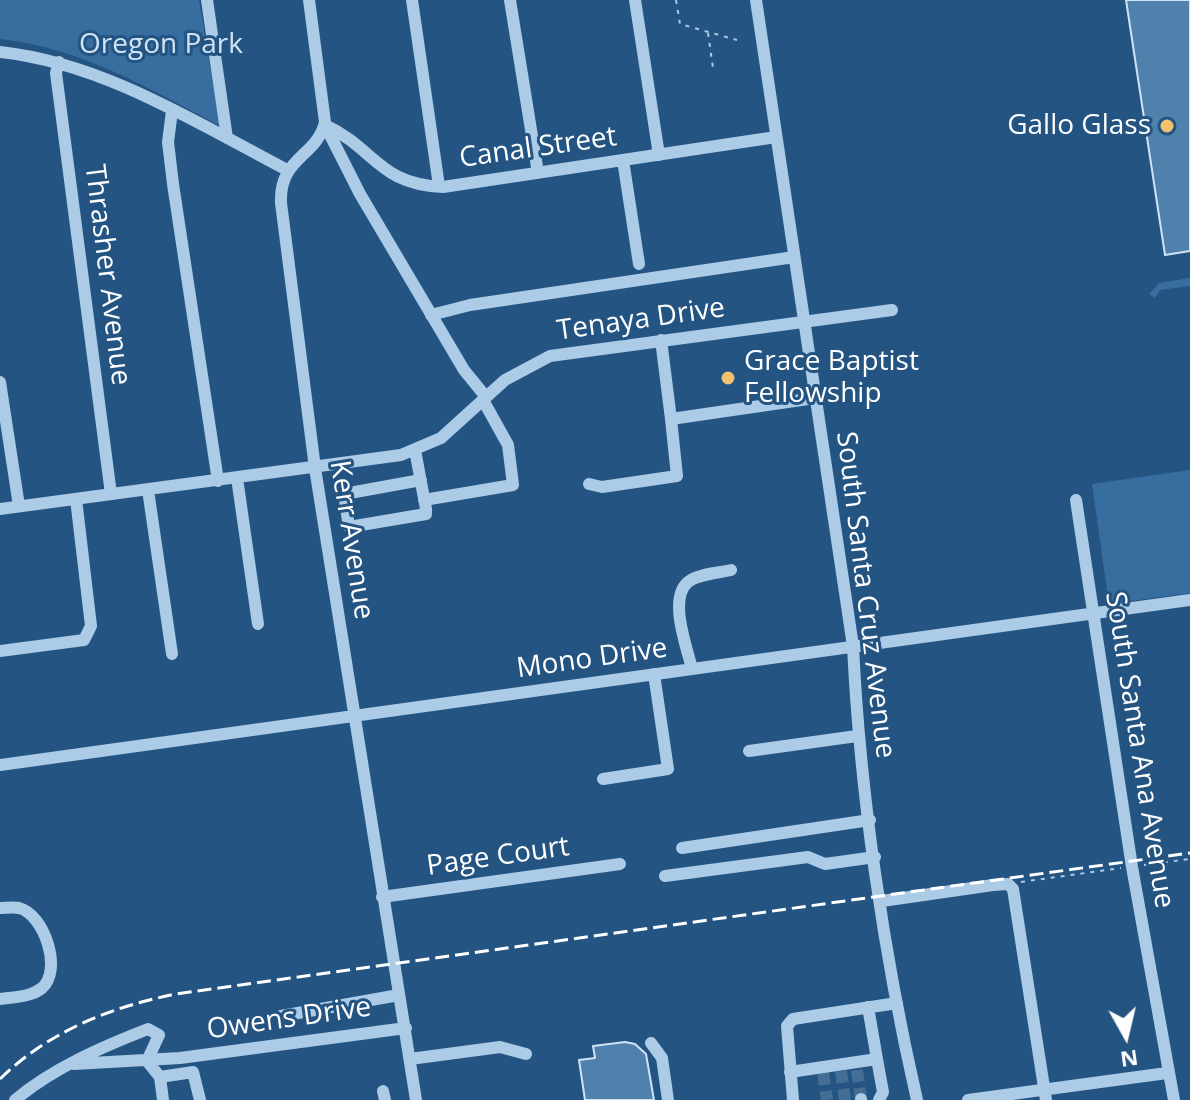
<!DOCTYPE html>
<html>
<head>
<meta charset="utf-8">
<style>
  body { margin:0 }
  #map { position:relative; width:1190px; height:1100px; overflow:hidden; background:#245482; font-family:"Open Sans",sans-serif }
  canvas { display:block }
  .north { position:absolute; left:1086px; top:996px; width:80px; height:80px; -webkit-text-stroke:6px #245482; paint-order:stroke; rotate:172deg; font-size:22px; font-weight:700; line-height:32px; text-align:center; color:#fff }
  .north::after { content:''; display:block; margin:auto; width:28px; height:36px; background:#fff; clip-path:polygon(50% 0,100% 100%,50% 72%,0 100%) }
</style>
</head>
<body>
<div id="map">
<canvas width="1190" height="1100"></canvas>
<div class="north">N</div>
</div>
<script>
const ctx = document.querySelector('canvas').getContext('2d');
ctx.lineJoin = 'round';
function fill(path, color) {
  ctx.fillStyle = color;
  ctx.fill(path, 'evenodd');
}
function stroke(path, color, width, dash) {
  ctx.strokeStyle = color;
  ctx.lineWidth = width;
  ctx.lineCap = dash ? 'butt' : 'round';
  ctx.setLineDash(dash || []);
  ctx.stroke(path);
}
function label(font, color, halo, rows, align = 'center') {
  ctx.font = font + ' "Open Sans",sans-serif';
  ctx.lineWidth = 6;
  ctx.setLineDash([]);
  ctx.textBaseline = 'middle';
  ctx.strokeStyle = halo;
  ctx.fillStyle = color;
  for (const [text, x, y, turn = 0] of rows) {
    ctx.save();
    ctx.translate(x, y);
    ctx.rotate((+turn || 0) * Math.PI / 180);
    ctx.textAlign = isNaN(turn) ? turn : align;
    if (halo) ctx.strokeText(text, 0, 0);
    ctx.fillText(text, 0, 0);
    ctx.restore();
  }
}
fill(new Path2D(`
  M0 0H199L220 126C149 88 81 48 0 39Z
  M1190 278V286L1160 290 1155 298 1149 294 1159 283Z
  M1190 470V593L1109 604 1092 484Z`), '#386e9f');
const building = new Path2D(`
  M1126 0H1190V251L1165 255Z
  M625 1042 635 1044 646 1054 654 1100H585L579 1060 595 1058 593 1046Z`);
fill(building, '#5081ac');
stroke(building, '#cfe3f6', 2);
stroke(new Path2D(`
  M857 1070 861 1099
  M841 1071 845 1100
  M823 1073 827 1100`), '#456e95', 12, [12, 6]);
stroke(new Path2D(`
  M676 0 680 24 737 40
  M708 33 713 68
  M1144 865 1190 859
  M1021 882 1121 868`), '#abcbe7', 2, [4, 6]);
stroke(new Path2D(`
  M207 0 227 138
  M309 0 325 122C317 157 279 157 281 203L315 468 416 1100
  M412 0 439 186
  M510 0 538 173
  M635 0 659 155
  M756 0 853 646C860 794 884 956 917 1100
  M0 52C103 63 197 123 287 170
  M59 62 56 73 111 494
  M172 111 168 142 173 184 218 481
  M325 125C376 149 378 184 443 187L776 137
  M325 125 360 194 464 370 486 397
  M623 160 639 264
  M431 315 470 305 794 257
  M661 340 671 419 815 398
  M0 382 19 506
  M415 450 426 509V514L349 527 344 494 421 480
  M237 478 258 624
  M589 484 602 487 677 476 671 419
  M148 490 172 654
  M424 500 513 485 508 445 483 400
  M1076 500 1132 867 1174 1100
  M0 509 401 455 441 438 505 380 550 356 892 310
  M0 651 84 640 91 626 76 499
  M692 669C687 647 668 599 688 582 697 574 719 573 731 570
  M749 751 857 736
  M0 765 1190 600
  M603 779 668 769 654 674
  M682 848 870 820
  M665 876 808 857 825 864 875 857
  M382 897 620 864
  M882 901 993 885 1008 884 1013 889 1046 1100
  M0 908C5 908 14 907 19 908 44 914 63 970 42 988 31 997 14 997 0 999
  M281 1016 399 995
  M651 1043 662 1058 668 1100
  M410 1059 500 1047 526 1054
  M877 1059 883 1092 879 1100
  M74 1064 180 1058 406 1028
  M790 1072 877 1059 868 1007
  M160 1077 193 1072 200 1100
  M383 1091 385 1100
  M861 1099V1100
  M15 1100C53 1068 102 1047 148 1029L159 1035 147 1061 160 1077 163 1100
  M793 1100 787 1026 793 1019 897 1003
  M968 1100 1167 1073`), '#abcbe7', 12);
stroke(new Path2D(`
  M0 1079C48 1032 110 1007 176 994L1190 853`), '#fff', 3, [14, 6]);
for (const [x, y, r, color] of [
  [1167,126,8,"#f2c26f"],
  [728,378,8,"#f2c26f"]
]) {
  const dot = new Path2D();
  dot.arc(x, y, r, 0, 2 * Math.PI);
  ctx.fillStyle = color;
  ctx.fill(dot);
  stroke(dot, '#245482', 3);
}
label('28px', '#cfe3f6', '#245482', [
  ["Oregon Park",161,45]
]);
label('28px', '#fff', '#245482', [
  ["Gallo Glass",1151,126],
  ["Grace Baptist",744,362,"left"],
  ["Fellowship",744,394,"left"]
], 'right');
label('28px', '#fff', '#245482', [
  ["Canal Street",538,148,-8],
  ["Thrasher Avenue",107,275,83],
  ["Tenaya Drive",641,320,-8],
  ["Kerr Avenue",351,540,81],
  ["South Santa Cruz Avenue",865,595,83],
  ["Mono Drive",592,659,-8],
  ["South Santa Ana Avenue",1139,750,81],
  ["Page Court",498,857,-8],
  ["Owens Drive",289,1019,-8]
]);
</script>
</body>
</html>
